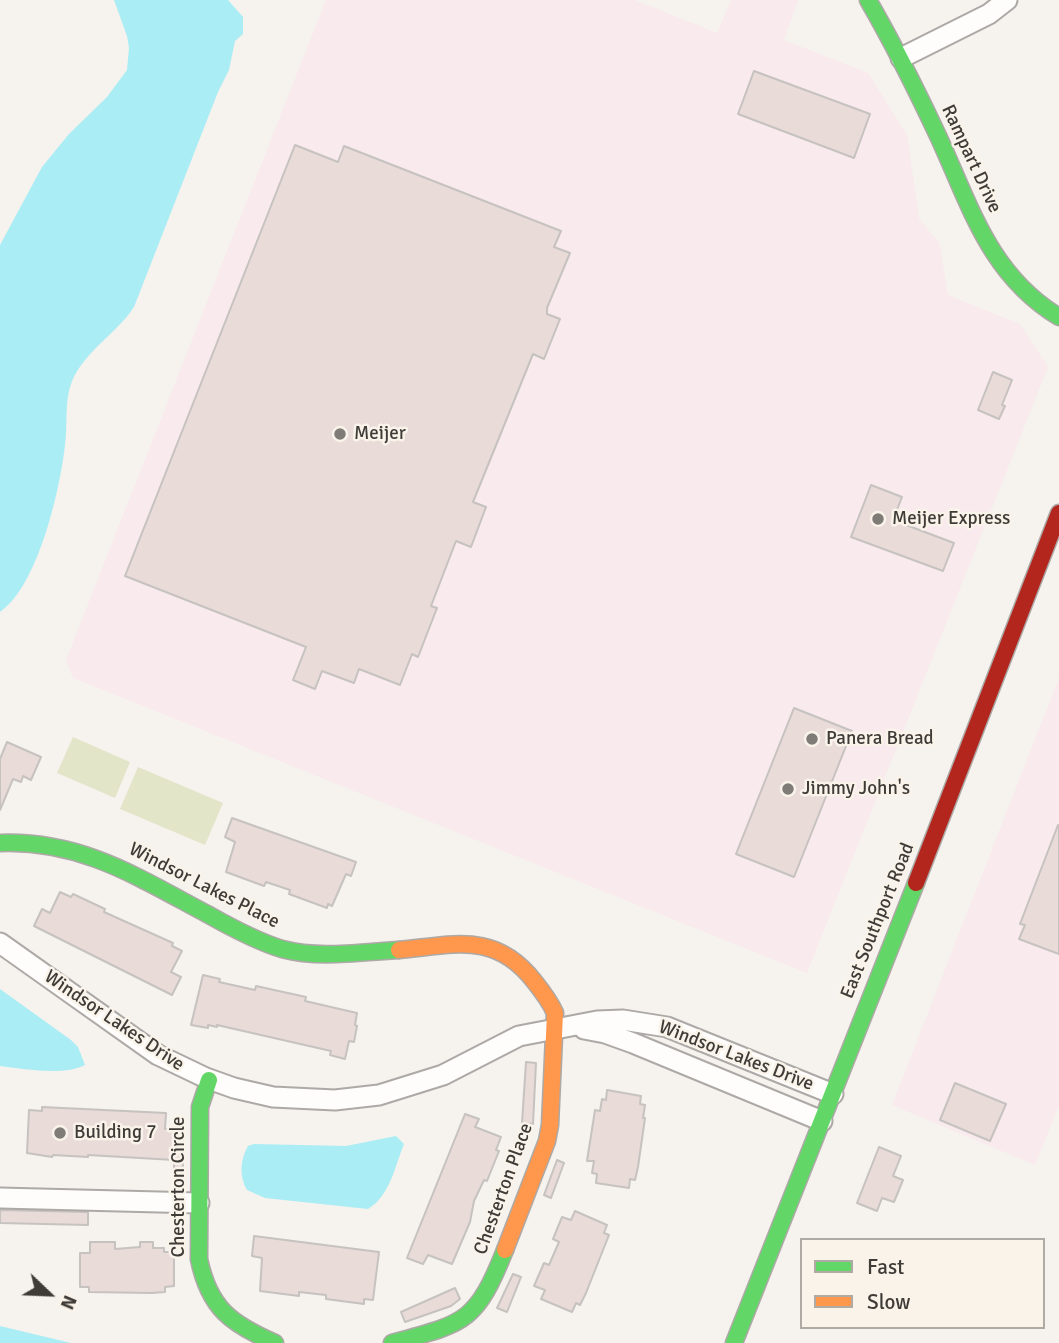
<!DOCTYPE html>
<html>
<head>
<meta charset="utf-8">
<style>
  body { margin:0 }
  #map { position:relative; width:1059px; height:1343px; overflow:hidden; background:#f6f2ee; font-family:Signika,sans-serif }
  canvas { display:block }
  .legend { position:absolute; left:800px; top:1238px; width:245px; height:91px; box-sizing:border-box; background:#faf3ea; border:2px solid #afaaa3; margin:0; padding:9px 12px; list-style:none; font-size:21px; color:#3f3c38 }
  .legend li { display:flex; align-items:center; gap:14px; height:35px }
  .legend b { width:35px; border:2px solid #afaaa3 }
  .north { position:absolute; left:14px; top:1259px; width:70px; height:70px; -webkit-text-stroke:5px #faf3ea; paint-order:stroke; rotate:113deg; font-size:19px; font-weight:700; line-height:28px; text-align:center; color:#3f3c38 }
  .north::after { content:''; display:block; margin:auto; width:24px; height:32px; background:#3f3c38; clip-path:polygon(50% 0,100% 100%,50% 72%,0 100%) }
</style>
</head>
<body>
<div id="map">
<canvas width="1059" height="1343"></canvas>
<ul class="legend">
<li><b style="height:9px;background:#63d668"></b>Fast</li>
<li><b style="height:9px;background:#ff974d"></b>Slow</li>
</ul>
<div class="north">N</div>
</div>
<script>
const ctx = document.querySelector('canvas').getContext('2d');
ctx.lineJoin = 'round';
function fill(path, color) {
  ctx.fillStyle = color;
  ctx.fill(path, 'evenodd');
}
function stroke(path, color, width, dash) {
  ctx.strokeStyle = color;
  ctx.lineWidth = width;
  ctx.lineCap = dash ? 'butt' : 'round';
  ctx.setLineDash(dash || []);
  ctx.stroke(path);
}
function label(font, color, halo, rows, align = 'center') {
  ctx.font = font + ' Signika,sans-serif';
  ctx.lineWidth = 5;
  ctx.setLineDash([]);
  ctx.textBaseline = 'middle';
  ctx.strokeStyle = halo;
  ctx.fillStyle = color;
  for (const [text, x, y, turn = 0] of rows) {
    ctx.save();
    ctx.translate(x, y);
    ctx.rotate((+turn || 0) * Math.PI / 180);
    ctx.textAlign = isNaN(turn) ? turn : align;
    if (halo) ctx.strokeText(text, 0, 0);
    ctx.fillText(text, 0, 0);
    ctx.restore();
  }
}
fill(new Path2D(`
  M326 0H635L717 33 731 0H798L784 40 868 73 907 135 919 219 939 242 948 295 1020 324 1048 367 807 973 73 678 66 660Z
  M1059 678V1105L1035 1165 892 1105Z`), '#f9eaed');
fill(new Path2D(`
  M73 737 130 762 115 798 57 773Z
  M138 767 223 803 205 845 120 809Z`), '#e3e5c9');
fill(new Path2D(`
  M114 0H228L243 17V34L235 41 229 70 218 92 134 307C117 333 85 351 72 381 64 401 68 424 65 445 60 490 38 586 0 612V245L42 167 69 134 107 97 127 70 129 48 127 36Z
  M0 989 71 1040 78 1047 85 1065C65 1076 23 1069 0 1066Z
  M396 1136 404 1144C395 1166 390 1196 368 1209L265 1198 247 1190C239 1176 240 1160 248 1146L254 1144 346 1146Z
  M0 1326 71 1343H0Z`), '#aaedf4');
const building = new Path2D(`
  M754 71 870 114 854 158 738 114Z
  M295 145 338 162 344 146 561 231 554 247 570 253 547 308V314L560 319 544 359 533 354 473 502 486 507 471 547 456 541 431 606 437 608 418 657 412 654 400 685 359 669 354 683 322 671 315 689 293 680 306 647 125 576Z
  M993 372 1012 380 1002 405 1005 406 999 419 978 410Z
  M871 485 902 497 893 520 954 543 943 571 851 537Z
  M794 708 852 731 794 877 736 854Z
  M7 742 41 757 31 780 23 776 21 782 13 779 0 810V759Z
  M232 818 356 862 351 876 346 874 332 906 328 904 327 908 289 894 290 890 266 882 264 886 226 872 235 842 225 837Z
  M1058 825 1059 826V954L1019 939 1025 925 1020 924Z
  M60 892 71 897 73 894 105 909 104 912 173 943 172 946 182 951 171 972 181 977 172 995 34 926 42 909 50 913Z
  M203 975 220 979 219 982 255 990 256 986 306 997 305 1001 357 1013 355 1025 357 1026 354 1042 349 1041 345 1059 330 1055 331 1051 217 1025V1027L208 1025V1028L191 1025Z
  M526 1062 536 1063 533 1124 522 1123Z
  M955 1083 1006 1104 990 1141 940 1120Z
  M607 1090 641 1096 640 1104 645 1105 643 1118H645L638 1167 635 1180 630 1179 629 1188 596 1183 597 1174 592 1173 594 1161H587L595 1110 600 1111 602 1099 606 1100Z
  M42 1107 166 1113 165 1129H183V1168H174V1160L88 1155V1157L53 1155 52 1157 27 1153 29 1110 42 1111Z
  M465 1114 479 1119 475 1127 501 1137 496 1150 499 1151 487 1181 484 1180 474 1201 470 1222 452 1264 428 1255 423 1264 407 1258Z
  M879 1147 901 1156 893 1176 903 1180 894 1202 882 1198 877 1211 857 1203Z
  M557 1160 564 1163 551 1198 544 1195Z
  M0 1210 88 1212V1225L0 1223Z
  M575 1211 607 1225 604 1233 609 1235 586 1293 580 1305 576 1303 572 1312 541 1299 545 1290 534 1286 544 1263 549 1265 559 1242 553 1239 562 1217 571 1220Z
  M254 1236 379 1252 373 1300 364 1299V1304L326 1299V1295L299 1292V1296L260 1291 262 1258 252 1256Z
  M90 1242H115V1249L140 1247V1242H153V1248H164V1252H174V1286L165 1287V1292L152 1293 89 1292V1287H80V1253H90Z
  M513 1274 521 1277 507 1312 497 1308Z
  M455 1288 460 1299 451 1306 405 1322 401 1312Z`);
fill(building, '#e9dbd8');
stroke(building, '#c6c2c0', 2);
const street = new Path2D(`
  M901 58 989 14 1007 0
  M0 943 158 1055 206 1078 234 1088 273 1097 335 1100 379 1095 443 1075 519 1036 597 1021 623 1020 667 1027 833 1094
  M584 1029 605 1033 633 1043 822 1121
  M0 1198 199 1203`);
const fast = new Path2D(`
  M868 0C894 45 917 91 939 138 971 208 990 275 1059 317
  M0 843C82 840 139 878 209 915 232 928 256 941 282 949 320 959 360 952 399 950
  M209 1080 200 1107 199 1259C209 1308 231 1324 275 1343
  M392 1343C465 1323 476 1323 505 1250
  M734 1343 916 883`);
const slow = new Path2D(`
  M399 950C454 945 495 931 534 981 542 991 550 1001 555 1013L550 1125 547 1141 505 1250`);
const jam = new Path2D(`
  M916 883 1059 513`);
stroke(street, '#aca9a6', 23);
stroke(fast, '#aca9a6', 19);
stroke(slow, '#aca9a6', 19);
stroke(jam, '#aca9a6', 19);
stroke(street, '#fefdfc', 19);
stroke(fast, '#63d668', 16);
stroke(slow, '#ff974d', 16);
stroke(jam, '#b3261e', 16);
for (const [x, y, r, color] of [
  [340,434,7,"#7f7c78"],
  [878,519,7,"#7f7c78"],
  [812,739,7,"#7f7c78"],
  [788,789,7,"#7f7c78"],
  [60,1133,7,"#7f7c78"]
]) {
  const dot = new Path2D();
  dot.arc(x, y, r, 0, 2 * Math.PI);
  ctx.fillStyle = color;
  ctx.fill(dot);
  stroke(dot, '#faf3ea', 2.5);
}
label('19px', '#3f3c38', '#faf3ea', [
  ["Rampart Drive",971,159,65],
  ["Windsor Lakes Place",204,886,27],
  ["East Southport Road",878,921,-68],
  ["Windsor Lakes Drive",114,1021,34],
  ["Windsor Lakes Drive",736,1056,21],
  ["Chesterton Circle",179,1187,-90],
  ["Chesterton Place",504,1189,-70]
]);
label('19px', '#3f3c38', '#faf3ea', [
  ["Meijer",354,434],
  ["Meijer Express",892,519],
  ["Panera Bread",826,739],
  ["Jimmy John's",802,789],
  ["Building 7",74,1133]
], 'left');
</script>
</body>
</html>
